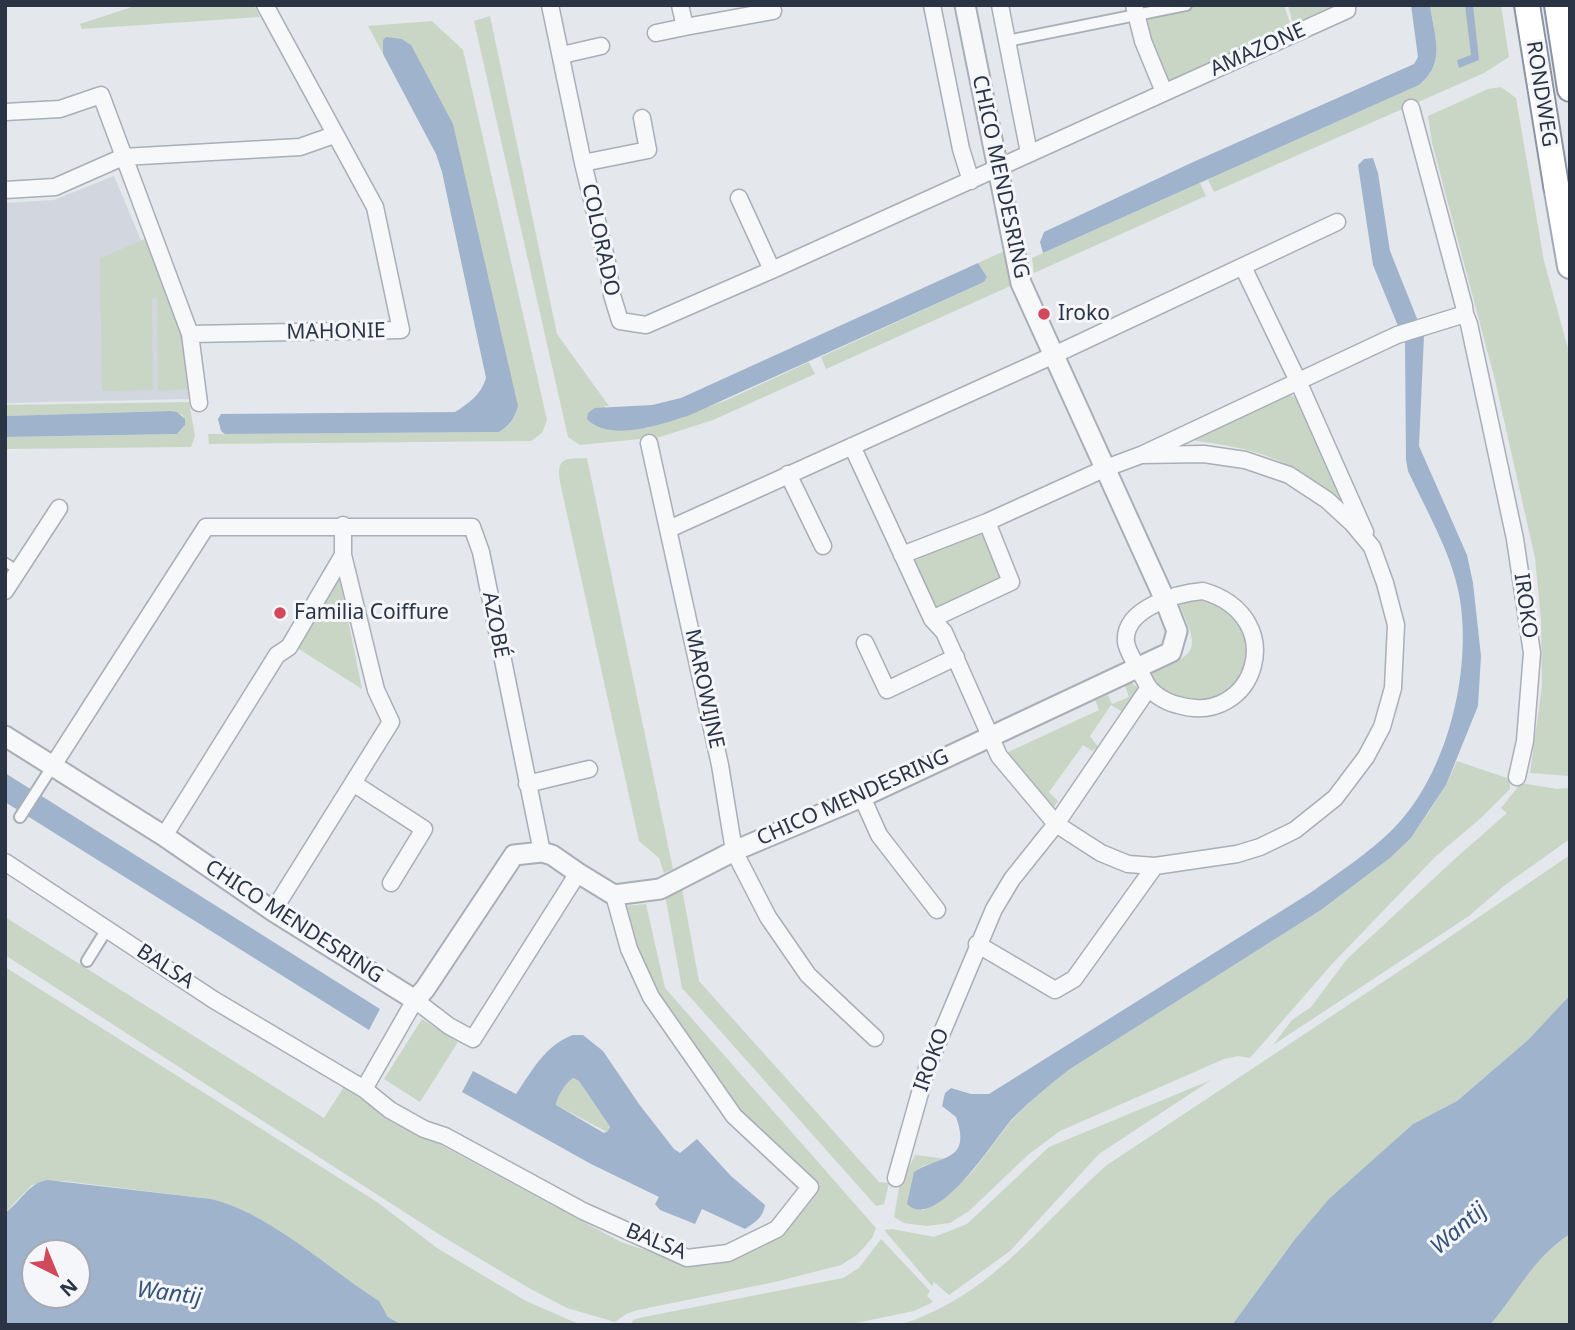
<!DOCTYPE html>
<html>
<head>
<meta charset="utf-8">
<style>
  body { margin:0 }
  #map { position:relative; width:1575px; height:1330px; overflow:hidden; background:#e4e7ec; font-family:"Noto Sans",sans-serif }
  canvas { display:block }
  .frame { position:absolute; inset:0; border:7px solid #2b3445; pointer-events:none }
  .north { position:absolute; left:21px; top:1239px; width:70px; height:70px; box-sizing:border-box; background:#f4f6f9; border:2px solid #a4a8b1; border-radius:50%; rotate:137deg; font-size:19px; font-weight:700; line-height:28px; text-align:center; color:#2b3445 }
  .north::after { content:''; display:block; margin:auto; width:24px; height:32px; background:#d1495b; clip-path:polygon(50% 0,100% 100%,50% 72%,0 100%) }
</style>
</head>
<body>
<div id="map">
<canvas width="1575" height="1330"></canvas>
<div class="frame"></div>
<div class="north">N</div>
</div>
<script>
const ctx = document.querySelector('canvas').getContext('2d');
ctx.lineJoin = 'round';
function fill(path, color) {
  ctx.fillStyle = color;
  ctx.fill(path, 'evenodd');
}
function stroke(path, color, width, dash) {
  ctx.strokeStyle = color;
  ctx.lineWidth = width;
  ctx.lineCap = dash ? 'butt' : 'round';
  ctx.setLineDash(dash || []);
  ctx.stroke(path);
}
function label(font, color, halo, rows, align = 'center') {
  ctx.font = font + ' "Noto Sans",sans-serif';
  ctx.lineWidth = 6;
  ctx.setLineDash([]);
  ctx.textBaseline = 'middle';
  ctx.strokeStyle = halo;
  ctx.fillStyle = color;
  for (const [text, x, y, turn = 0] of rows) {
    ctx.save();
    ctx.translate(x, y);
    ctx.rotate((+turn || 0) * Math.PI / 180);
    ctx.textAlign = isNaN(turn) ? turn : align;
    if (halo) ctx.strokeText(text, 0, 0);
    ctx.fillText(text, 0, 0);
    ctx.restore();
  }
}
fill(new Path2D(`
  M114 176 178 328 189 399 5 403V203L54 200Z`), '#d2d6de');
fill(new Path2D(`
  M138 5H254L260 17 82 29 80 24Z
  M1199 5H1284L1291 26 1168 83 1143 16Z
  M1288 5H1335L1293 24Z
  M1430 5H1501L1509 57 1484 73 1214 192 1208 180 1213 177 1419 85C1447 64 1434 36 1430 5Z
  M490 16 557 334 609 406H605L604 429 647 428 727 400 809 362 815 374 713 420 660 437 580 445 568 437 474 21Z
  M432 21 463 50 547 420 542 433 531 441 209 444 208 434 499 432 510 424 456 138 395 38 384 41 383 54 368 26Z
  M1501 87 1516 98 1544 261 1570 356V776L1530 773 1542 686 1541 619 1535 558 1495 380 1432 143 1428 116 1488 89Z
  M1200 183 1206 196 1034 273 1032 258Z
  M145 239 180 328 188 389 158 391 157 297 152 299 153 390 102 391 100 258Z
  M1011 248 1017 283 826 369 821 357 984 282 987 277 978 263Z
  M1284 393 1295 397 1342 498 1339 502C1287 456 1256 449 1190 440Z
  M189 402 195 436 191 447 5 449V437L177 434 185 425 183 415 170 411 5 416V405Z
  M587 458 673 869 664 873 659 858 639 841 560 482C556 456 566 459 587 458Z
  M982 529 1003 577 937 608 914 561Z
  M339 575 362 689 291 644Z
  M1205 597C1211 600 1219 601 1225 605 1229 607 1232 613 1236 617 1266 653 1234 705 1188 699 1171 697 1158 690 1149 675 1201 651 1200 652 1177 599Z
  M1132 683 1137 687V693L1124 713 1111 705 1090 736 1098 747 1092 751 1083 745 1049 792 1058 801 1054 807H1048L1004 754 1099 710 1095 700 1108 695 1112 704 1129 697 1125 686Z
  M1457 761 1510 779V789L1481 818 1436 856 1332 964 1250 1058 1238 1056 1224 1059 1060 1131 1029 1154 969 1211 950 1223 927 1226 904 1223 894 1217 899 1188 915 1155 948 1159 923 1166 914 1172 922 1211 951 1192 973 1171 1010 1122 1039 1093 1070 1069 1321 910 1390 858 1411 838 1429 812 1446 785Z
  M1521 783 1557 789 1570 788V839L1505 885 1469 916 1273 1045 1292 1020 1311 1007 1347 959 1458 856 1507 813 1501 808Z
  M1570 855V995L1528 1040 1457 1101 1413 1124 1330 1199 1295 1239 1232 1325H900C993 1295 1038 1226 1107 1165L1407 966Z
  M682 889 699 981 879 1182 889 1183 884 1204 876 1206 682 988 665 895Z
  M646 904 665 988 876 1228 872 1238 858 1254 841 1265 775 1282 638 1310 626 1314 615 1322 567 1308 529 1288 440 1235 5 955V917L324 1118 345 1085 437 1143 621 1242 690 1265C750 1271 781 1222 820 1185L757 1129 714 1079 657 995 635 947 623 906Z
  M5 967 377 1202 437 1248 526 1301 581 1325H402L388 1317 378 1301 266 1224 247 1212 211 1199 64 1181 32 1185 5 1213Z
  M422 1019 458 1042 420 1102 384 1079Z
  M572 1078 579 1081 609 1126 610 1130 607 1132 556 1105C557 1097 565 1083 572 1078Z
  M1211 1080 1099 1154 1010 1251 949 1295 934 1282 932 1286 884 1230 892 1229 934 1237 967 1224 1049 1147Z
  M1570 1234V1325H1490C1516 1292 1534 1257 1570 1234Z
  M881 1239 930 1291 927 1296 933 1302 914 1311 846 1325H631L633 1320 639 1318 843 1278 859 1268Z`), '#c9d6c5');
fill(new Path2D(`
  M1411 5H1430C1434 36 1447 63 1419 85L1043 253 1040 242 1044 232 1191 163 1414 64 1418 57Z
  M1465 5H1473L1479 60 1459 68 1457 60 1471 55Z
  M386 37 402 39 411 45 453 124 518 406C514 419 510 425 499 432L225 434 221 431 218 419 221 414 455 412C469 403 481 395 486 378L442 172 436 154 383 54V40Z
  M1373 158 1378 173 1390 251 1424 336 1419 446 1467 555 1473 583 1481 656 1478 706 1446 785 1411 838 1390 858 1321 910 1070 1069C1049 1085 1030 1101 1012 1119 995 1138 937 1233 907 1204L914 1172C941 1155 972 1162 956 1117L942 1106 945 1093 951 1088 971 1094H989L1310 893C1338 873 1369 853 1394 828 1448 773 1473 669 1459 594 1451 552 1426 510 1408 471L1406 460 1405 343 1373 265 1358 165 1364 159Z
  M978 263 987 277 984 282 690 415C662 424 610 443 587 419L588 413 595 408 652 405 681 398Z
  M170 411 177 412 185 419V425L177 434 5 437V416Z
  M5 773 380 1009 369 1030 5 802Z
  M1570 995V1234C1533 1258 1518 1292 1490 1325H1232L1295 1239 1329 1199 1413 1124 1457 1101 1528 1040Z
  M573 1035H583L603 1051 639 1104 674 1149 680 1153 697 1139 731 1176 765 1205C763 1218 755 1222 745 1229L702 1209 695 1224 660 1210 655 1204 659 1197 591 1164 462 1092 473 1071 516 1094C532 1071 545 1045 573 1035ZM573 1078 579 1081 610 1127 608 1131 604 1133 556 1105C557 1097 565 1083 573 1078Z
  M47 1180 211 1199C263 1211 319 1260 364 1291L379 1301 388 1317 402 1325H5V1213C21 1202 27 1184 47 1180ZM35 1253H77V1295H35Z`), '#9fb4cc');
const service = new Path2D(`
  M5 562 19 571`);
const pedestrian = new Path2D(`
  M1007 41 1186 5
  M20 817 52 767
  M87 961 107 929`);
const minor = new Path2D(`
  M550 5 583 163
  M680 5 685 27 773 11
  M932 5 961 149 971 181
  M1000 5 1029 153
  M1134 5 1143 41 1164 92
  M656 33 685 27
  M562 55 601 46
  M1411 108 1464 306 1465 314 1469 324 1515 539 1532 653 1525 741 1517 777
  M5 112 60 109 101 95 190 334 401 330 375 207 265 5
  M642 118 648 150 583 163 607 262 612 295 620 321 646 325 772 270 739 198
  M5 190 55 187 123 157 300 147 334 135
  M1243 267 1298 381 1365 532
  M772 270 1347 10V5
  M190 334 199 403
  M649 443 720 765 734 851 768 917 808 975 875 1038
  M852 446 932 619 944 632 999 756 1056 824 1101 853 1128 864 1155 866 1237 854 1260 847 1295 830 1335 798 1366 757 1382 727 1393 688 1396 625 1385 583 1372 547 1352 523 1327 500 1289 475 1245 460 1204 454 1141 455
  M788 474 823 546
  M669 529 1054 355 1337 222
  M902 555 987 522 1106 468 1141 455 1397 335 1465 314
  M5 591 59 508
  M1203 591C1292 617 1255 728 1178 705 1165 702 1150 693 1145 681 1140 671 1127 652 1126 642 1123 608 1178 593 1203 591Z
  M932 619 1011 582 987 522
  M865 643 887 690 956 657
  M52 767 206 527H472L481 552 542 852
  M353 783 424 829 391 883
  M527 784 589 769
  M862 797 879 835 937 910
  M164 836 277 655 289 647 343 555
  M5 862 214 1000 364 1089 390 1110 424 1129 445 1136 583 1211 687 1258 728 1253 777 1229 810 1187 734 1116 651 997 629 949 614 895
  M273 911 391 722 376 690 343 555V525
  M977 944 1055 990 1074 979 1155 866
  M364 1089 415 1000 449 1026 473 1039 578 873
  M896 1178 927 1068 994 909 1012 879 1056 824 1148 689`);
const tertiary = new Path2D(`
  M5 736 164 836 273 911 415 1000 425 989 514 855 542 852 552 855 578 873 614 895 660 889 734 851 862 797 1171 652 1177 631 1165 600 1021 283 965 5`);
const primary = new Path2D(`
  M1556 185 1570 266`);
const trunk = new Path2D(`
  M1527 5 1556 185
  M1557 5 1570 89`);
stroke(service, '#a9aeb7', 11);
stroke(pedestrian, '#a9aeb7', 14);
stroke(minor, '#a9aeb7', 19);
stroke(tertiary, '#a9aeb7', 23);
stroke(primary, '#a3abb8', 28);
stroke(trunk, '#8b94a3', 28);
stroke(service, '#f7f8fa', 8);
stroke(pedestrian, '#f7f8fa', 10);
stroke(minor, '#f7f8fa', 16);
stroke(tertiary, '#f7f8fa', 19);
stroke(primary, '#fff', 24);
stroke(trunk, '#fff', 24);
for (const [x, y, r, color] of [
  [1044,314,7,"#d1495b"],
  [280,613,7,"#d1495b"]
]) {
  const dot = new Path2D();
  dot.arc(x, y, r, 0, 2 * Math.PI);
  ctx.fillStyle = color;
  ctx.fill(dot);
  stroke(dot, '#f4f6f9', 2.5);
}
label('21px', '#2b3445', '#f4f6f9', [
  ["AMAZONE",1258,50,-24],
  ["RONDWEG",1541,94,81],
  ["CHICO MENDESRING",1000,177,78],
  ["COLORADO",600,240,78],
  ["MAHONIE",336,332,-1],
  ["IROKO",1525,606,82],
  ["AZOBÉ",495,625,79],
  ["MAROWIJNE",704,689,78],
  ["CHICO MENDESRING",853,798,-24],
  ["CHICO MENDESRING",294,922,33],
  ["BALSA",165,967,33],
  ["IROKO",932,1060,-70],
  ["BALSA",656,1242,22]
]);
label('21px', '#2b3445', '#f4f6f9', [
  ["Iroko",1058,314],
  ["Familia Coiffure",294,613]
], 'left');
label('italic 23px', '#34527a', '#f4f6f9', [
  ["Wantij",1459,1229,-41],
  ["Wantij",169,1294,7]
]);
</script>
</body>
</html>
